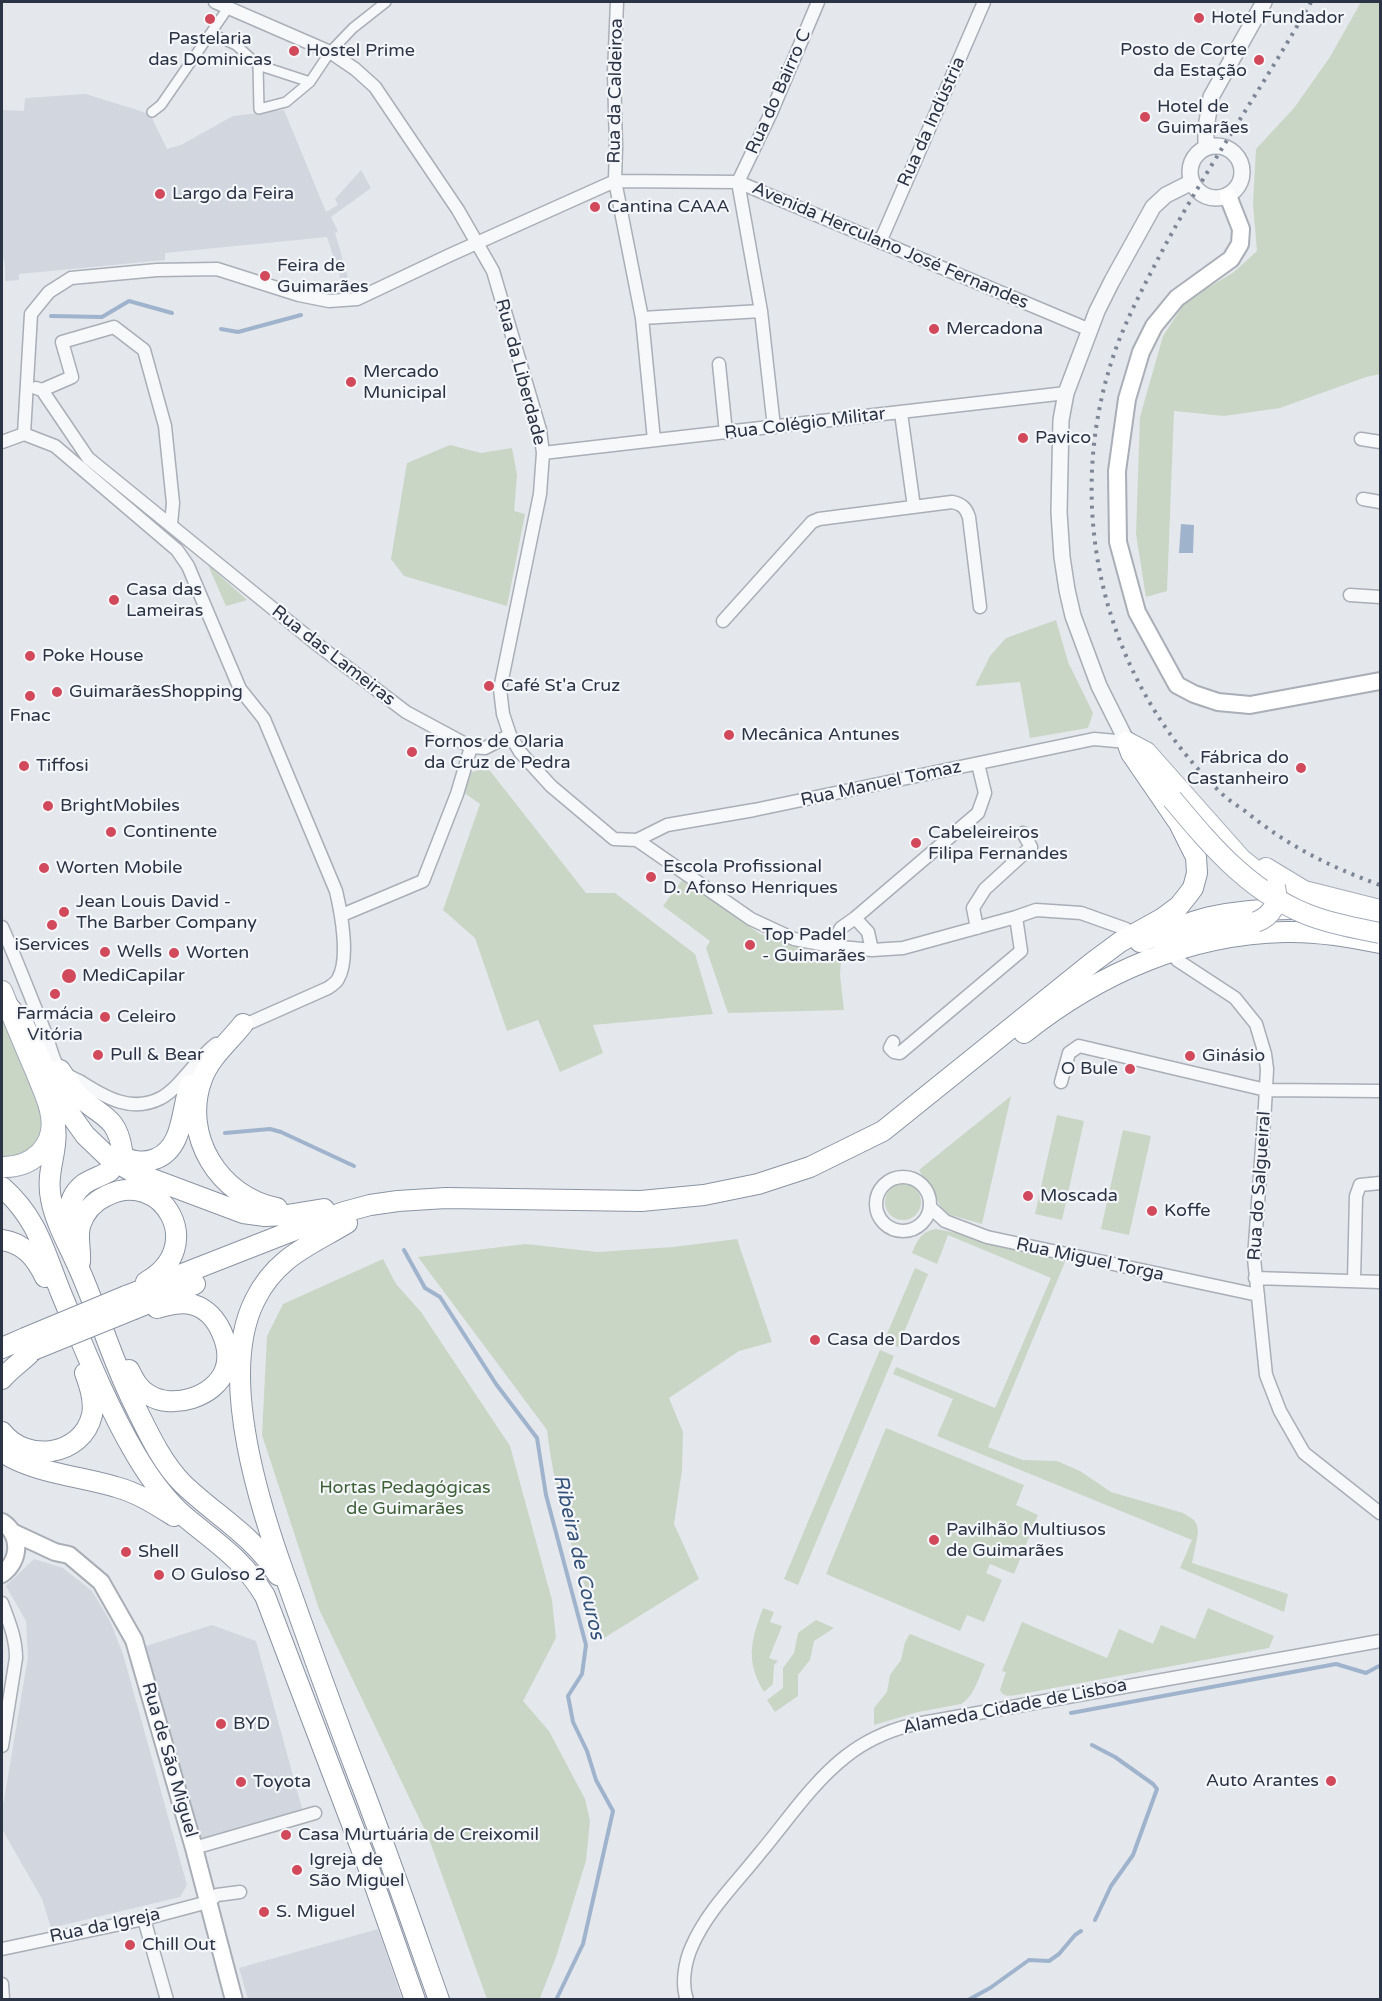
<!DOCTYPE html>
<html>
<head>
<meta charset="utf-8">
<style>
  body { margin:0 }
  #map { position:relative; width:1382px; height:2001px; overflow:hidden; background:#e4e7ec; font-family:"Varela Round",sans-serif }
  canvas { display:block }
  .frame { position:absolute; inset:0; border:3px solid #2b3445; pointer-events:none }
</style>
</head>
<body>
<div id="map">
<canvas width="1382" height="2001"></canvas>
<div class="frame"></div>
</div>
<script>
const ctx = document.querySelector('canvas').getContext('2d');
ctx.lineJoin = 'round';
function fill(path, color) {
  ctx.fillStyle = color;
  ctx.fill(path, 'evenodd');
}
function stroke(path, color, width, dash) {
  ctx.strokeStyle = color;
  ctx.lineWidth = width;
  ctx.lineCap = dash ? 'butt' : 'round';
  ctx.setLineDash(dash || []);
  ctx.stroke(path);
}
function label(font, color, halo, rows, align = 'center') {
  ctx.font = font + ' "Varela Round",sans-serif';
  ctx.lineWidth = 4.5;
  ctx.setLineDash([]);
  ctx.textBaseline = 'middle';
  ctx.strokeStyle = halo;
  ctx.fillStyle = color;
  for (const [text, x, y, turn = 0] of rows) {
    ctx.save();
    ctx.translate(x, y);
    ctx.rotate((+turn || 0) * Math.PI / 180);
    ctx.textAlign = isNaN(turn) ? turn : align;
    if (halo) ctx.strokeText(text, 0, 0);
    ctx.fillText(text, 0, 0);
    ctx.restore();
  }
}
fill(new Path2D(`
  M86 94 150 114 167 149 181 145 233 116 284 110 326 212 338 205 335 199 361 170 371 188 331 217 338 231 335 233 349 281 342 283 327 237 165 253V260L19 274V280L5 281V266L2 251V110L24 111 25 98Z
  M34 1559 63 1568 92 1591 110 1621 123 1654 187 1885 180 1897 51 1928 42 1899 2 1829V1812L28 1657 26 1621 6 1586Z
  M212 1625 256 1641 303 1812 202 1840 146 1646Z
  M378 1929 402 1999H248L239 1968Z`), '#d2d6de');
fill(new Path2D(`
  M1361 2H1380V374L1366 377 1280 408 1224 416 1174 411 1167 591 1146 597 1136 534 1140 417 1163 336 1186 301 1234 272 1257 251 1253 204 1256 149 1294 108 1330 57Z
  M450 445 481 453 512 448 517 475 514 511 525 514 507 606 404 576 391 559 407 463Z
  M208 565 247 600 226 606Z
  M1056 620 1068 662 1093 713 1088 728 1030 738 1020 682 975 686 990 656 1006 638Z
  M487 767 586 893H615L695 954 713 1014 593 1025 603 1053 560 1072 538 1020 507 1031 475 938 443 910 480 804 463 792 467 774Z
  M683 879 760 934 825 956 828 950 842 951 840 975 844 1010 728 1013 706 948 710 941 663 906Z
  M2 1012 44 1113 42 1136 22 1156 2 1157Z
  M1011 1096 982 1224 944 1213 935 1196 919 1170Z
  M1057 1115 1084 1121 1062 1220 1035 1214Z
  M1123 1130 1151 1136 1129 1235 1101 1229Z
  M885 1202a18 18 0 1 1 36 0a18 18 0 1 1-36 0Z
  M936 1229 952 1232 1065 1262 988 1447 1023 1460 1057 1461 1080 1471 1111 1492 1183 1513 1194 1520 1197 1525 1198 1533 1192 1563 1288 1594 1284 1612 1180 1568 1192 1540 937 1436 953 1399 893 1374 896 1367 995 1408 1051 1278 948 1235 937 1264 912 1253C917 1240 922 1231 936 1229Z
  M737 1239 772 1342 739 1351 669 1398 683 1432 682 1470 674 1524 699 1579 604 1638C579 1573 555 1500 547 1430L418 1257 526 1244 597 1252 673 1247Z
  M383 1259 396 1284 421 1312 510 1446 552 1600 556 1638 523 1701 549 1731 585 1799 590 1821 586 1861 556 1957 540 1998 535 1999H487L429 1839 319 1609 262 1435 267 1336 283 1304Z
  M915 1268 928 1274 898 1347 884 1341Z
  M880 1350 894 1356 798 1585 784 1579Z
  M886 1428 1024 1485 1016 1505 1038 1515 1014 1574 990 1564 986 1573 1002 1580 984 1622 967 1615 960 1631 826 1574Z
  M763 1608 774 1612 770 1622 782 1626 769 1658 778 1661 774 1665 773 1684 764 1692C745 1660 751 1641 763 1608Z
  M1208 1608 1274 1636 1269 1648 1016 1695C1009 1696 1003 1697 1000 1690L1006 1672 1002 1671 1022 1622 1107 1658 1119 1629 1153 1644 1161 1625 1195 1639Z
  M816 1620 834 1628 814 1641 810 1660 798 1675V1696L775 1712 767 1700 783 1688V1668L794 1653 798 1633Z
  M910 1634 985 1664C979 1676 974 1697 961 1704L918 1712 874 1725V1708L887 1692 890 1675 901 1660 905 1642Z`), '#c9d6c5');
fill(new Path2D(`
  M1181 524 1194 525 1193 553H1179Z`), '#9fb4cc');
stroke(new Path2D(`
  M51 316 102 317 129 301 172 313
  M221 329 238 332 301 315
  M225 1133 270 1129 281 1132 354 1166
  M404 1250 425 1288 440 1297 496 1384 537 1438 546 1495 586 1645 582 1674 568 1696 573 1722 587 1751 596 1780 613 1811 583 1944 556 2000
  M1071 1713 1336 1664 1366 1673 1379 1666
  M1092 1745 1115 1757 1153 1784 1157 1789 1133 1855 1111 1886 1095 1920
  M968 2000 990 1988 1029 1960 1049 1961 1059 1954 1075 1935 1081 1931`), '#9fb4cc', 4);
const pedestrian = new Path2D(`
  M212 34 236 45 258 65 310 82
  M258 65 259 109 286 102 310 82 330 52 353 28 386 2
  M152 112 161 105 228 8`);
const minor = new Path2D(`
  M215 2 330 52 355 69 375 87 458 210 493 271 540 430 543 453 540 494 500 689 503 714 510 735 520 752 551 786 614 839 637 840 667 825 754 810 1094 739 1127 742
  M617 2 614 73 616 146 615 181 642 318 654 440
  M738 182 761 311 774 427
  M738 182 771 113 818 2
  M880 242 984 2
  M642 318 761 311
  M719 364 726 433
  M36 388 42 390 72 377 62 342 114 327 144 350 165 426 173 503 171 524
  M42 390 88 458 314 642 406 712 471 747 485 748 510 735
  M901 413 914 507
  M24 434 31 314 49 292 71 278 157 270 217 269 299 295 329 301 357 299 450 255 615 181 738 182 1090 330
  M24 434 55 446 177 550 188 566 240 689 264 719 336 891C341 912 350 959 338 979 336 983 332 985 328 988L238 1028
  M1361 439 1380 442
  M2 442 24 434
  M543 453 1066 393
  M1363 499 1380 502
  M1350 595 1380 597
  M723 621 812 522 819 519 952 502C962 504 966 508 969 517L980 607
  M637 840 751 919 794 939 831 946 872 950 903 948 1016 917 1036 910 1081 913 1126 929
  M342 915 423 881 457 794 471 747
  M855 918 978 813 985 793 978 764
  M2 927C18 963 32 1001 47 1037 50 1047 54 1064 61 1071 66 1075 75 1079 81 1082 106 1098 132 1113 161 1098 181 1087 197 1058 216 1044
  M977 928 973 908 985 889 1031 847 1023 833
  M831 946 841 928 855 918 868 932 872 950
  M1177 960 1235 998 1256 1024 1265 1054 1267 1069 1265 1106 1254 1258 1266 1375 1280 1411 1304 1453 1380 1513
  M893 1042 890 1048 894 1052 900 1053 1021 951 1016 917
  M1061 1082 1069 1053 1079 1046 1266 1090 1380 1091
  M876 1204a27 27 0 1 1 54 0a27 27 0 1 1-54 0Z
  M930 1207 945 1221 987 1237 1258 1295
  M1255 1278 1380 1282
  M1354 1281 1356 1196 1360 1185 1380 1183
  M2 1603C9 1622 16 1638 16 1658L2 1746
  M194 1848 315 1813
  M144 1919 167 2000
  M2 1949 144 1919 208 1902 217 1895 240 1892
  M2 1984 3 2000
  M687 2000C681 1984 685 1961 692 1946 707 1911 737 1882 760 1853 787 1821 812 1783 845 1757 865 1741 887 1731 911 1725L1380 1641`);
const tertiary = new Path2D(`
  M1190 172a26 26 0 1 1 52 0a26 26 0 1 1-52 0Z
  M1206 148V128L1211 97 1264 2
  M1127 742 1099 686 1073 616 1067 590 1062 557 1059 512 1061 420 1066 393 1097 311 1112 281 1153 207 1166 195 1192 182`);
const secondary = new Path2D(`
  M1228 196 1241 229 1240 244 1231 259 1177 298 1154 326 1141 352 1127 399 1117 471 1118 542 1137 612 1177 685 1194 694 1218 702 1250 705 1380 681
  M2 1522C22 1535 20 1561 2 1574
  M12 1532 55 1552 69 1555 101 1582 134 1640 194 1848 234 2000`);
const primary = new Path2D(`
  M1127 742 1146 752 1241 859 1275 886
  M1266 868 1304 891 1380 910
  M1164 945 1195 935 1256 922
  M2 991C13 1018 24 1045 36 1072 41 1086 49 1100 51 1116 56 1147 31 1168 2 1167`);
const trunk = new Path2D(`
  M1140 942C1162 933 1186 923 1210 917 1265 906 1326 906 1380 920
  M8 1006 22 1021 57 1094 68 1111 85 1135 109 1158 131 1171 243 1213 265 1216 287 1215 324 1209
  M243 1024C229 1042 210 1057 202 1079 181 1135 219 1197 277 1208
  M1024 1033C1099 973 1189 934 1285 932 1317 931 1349 937 1380 943
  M60 1070C66 1079 72 1089 80 1097 101 1117 117 1116 122 1150
  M49 1105C66 1144 44 1164 51 1199 56 1225 70 1247 80 1271 99 1314 112 1360 133 1402 147 1430 161 1462 183 1484 215 1515 254 1536 278 1575
  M118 1155C131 1161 142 1164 155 1159 184 1148 181 1110 190 1085
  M2 1187C38 1219 44 1251 61 1293 84 1348 106 1404 136 1455 149 1477 165 1499 184 1516 216 1543 242 1558 265 1596L369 1869 415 2000
  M347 1223C309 1246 276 1257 255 1300 216 1377 262 1515 290 1590 312 1652 334 1713 357 1773 386 1848 412 1924 439 2000
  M75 1238C66 1220 66 1198 84 1184 91 1179 102 1176 110 1171
  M2 1240C24 1243 36 1258 45 1277
  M80 1262C81 1250 77 1239 80 1226 84 1213 93 1202 106 1196 162 1167 209 1247 146 1282
  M126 1296 305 1226 344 1212 370 1205 398 1201 446 1198 641 1201 704 1195 758 1184 810 1167 883 1131 1093 962 1120 942 1163 918 1179 906 1187 896 1193 888 1197 873 1196 857 1179 823 1131 753 1127 742
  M134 1309 195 1284
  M2 1348 25 1338
  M129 1370C134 1380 139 1390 149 1395 172 1410 215 1397 225 1370 233 1348 218 1312 194 1305 182 1301 168 1305 157 1308
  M2 1379C11 1368 23 1361 33 1350
  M2 1432C26 1463 82 1457 92 1415 95 1401 90 1386 85 1373
  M2 1452C34 1473 79 1476 116 1487 138 1493 155 1504 174 1516`);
stroke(pedestrian, '#a9aeb7', 12);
stroke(minor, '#a9aeb7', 15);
stroke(tertiary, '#a9aeb7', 18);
stroke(secondary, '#a9aeb7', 20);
stroke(primary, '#a3abb8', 22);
stroke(trunk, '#8b94a3', 22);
stroke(pedestrian, '#f7f8fa', 9);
stroke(minor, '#f7f8fa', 12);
stroke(tertiary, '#f7f8fa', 15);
stroke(secondary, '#fff', 16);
stroke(primary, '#fff', 20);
stroke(trunk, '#fff', 20);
stroke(new Path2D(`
  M1311 2C1263 87 1206 168 1160 255 1143 288 1125 321 1113 357 1062 510 1104 679 1219 791 1227 799 1236 805 1245 811 1288 846 1328 866 1380 885`), '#7d8696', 4, [3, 6]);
const primaryBridge = new Path2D(`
  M1172 799C1213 848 1254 897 1317 918 1338 925 1359 929 1380 933
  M1256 922C1272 916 1279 903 1275 887`);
const trunkBridge = new Path2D(`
  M25 1338 126 1296
  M33 1350 134 1309`);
stroke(primaryBridge, '#a3abb8', 22, []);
stroke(trunkBridge, '#8b94a3', 22, []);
stroke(primaryBridge, '#fff', 20);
stroke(trunkBridge, '#fff', 20);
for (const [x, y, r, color] of [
  [1199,18,6,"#d1495b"],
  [210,19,6,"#d1495b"],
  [294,51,6,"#d1495b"],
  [1259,60,6,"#d1495b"],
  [1145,117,6,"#d1495b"],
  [160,194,6,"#d1495b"],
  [595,207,6,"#d1495b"],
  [265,276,6,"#d1495b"],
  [934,329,6,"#d1495b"],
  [351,382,6,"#d1495b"],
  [1023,438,6,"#d1495b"],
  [114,600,6,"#d1495b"],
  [30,656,6,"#d1495b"],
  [489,686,6,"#d1495b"],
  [57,692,6,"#d1495b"],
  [30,696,6,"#d1495b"],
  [729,735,6,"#d1495b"],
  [412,752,6,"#d1495b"],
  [24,766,6,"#d1495b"],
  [1301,768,6,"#d1495b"],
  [48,806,6,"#d1495b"],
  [111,832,6,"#d1495b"],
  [916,843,6,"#d1495b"],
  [44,868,6,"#d1495b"],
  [651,877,6,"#d1495b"],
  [64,912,6,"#d1495b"],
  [52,925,6,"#d1495b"],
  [750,945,6,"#d1495b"],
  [105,952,6,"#d1495b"],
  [174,953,6,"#d1495b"],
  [69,976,8,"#d1495b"],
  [55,994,6,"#d1495b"],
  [105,1017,6,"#d1495b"],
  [98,1055,6,"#d1495b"],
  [1190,1056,6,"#d1495b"],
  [1130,1069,6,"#d1495b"],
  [1028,1196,6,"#d1495b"],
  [1152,1211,6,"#d1495b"],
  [815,1340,6,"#d1495b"],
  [934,1540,6,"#d1495b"],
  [126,1552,6,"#d1495b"],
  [159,1575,6,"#d1495b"],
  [221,1724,6,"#d1495b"],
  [1331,1781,6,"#d1495b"],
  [241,1782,6,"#d1495b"],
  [286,1835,6,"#d1495b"],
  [297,1870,6,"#d1495b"],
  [264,1912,6,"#d1495b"],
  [130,1945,6,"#d1495b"]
]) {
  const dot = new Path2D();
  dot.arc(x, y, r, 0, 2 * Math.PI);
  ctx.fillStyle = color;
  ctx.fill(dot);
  stroke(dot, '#f4f6f9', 2);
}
label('18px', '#2b3445', '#f4f6f9', [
  ["Hotel Fundador",1211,18],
  ["Pastelaria",210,39,"center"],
  ["das Dominicas",210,60,"center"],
  ["Posto de Corte",1247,50,"right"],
  ["da Estação",1247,71,"right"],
  ["Hostel Prime",306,51],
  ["Hotel de",1157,107],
  ["Guimarães",1157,128],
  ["Largo da Feira",172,194],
  ["Cantina CAAA",607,207],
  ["Feira de",277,266],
  ["Guimarães",277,287],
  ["Mercadona",946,329],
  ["Mercado",363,372],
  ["Municipal",363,393],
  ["Pavico",1035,438],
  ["Casa das",126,590],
  ["Lameiras",126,611],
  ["Poke House",42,656],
  ["Café St'a Cruz",501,686],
  ["GuimarãesShopping",69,692],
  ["Fnac",30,716,"center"],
  ["Mecânica Antunes",741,735],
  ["Fornos de Olaria",424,742],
  ["da Cruz de Pedra",424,763],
  ["Fábrica do",1289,758,"right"],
  ["Castanheiro",1289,779,"right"],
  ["Tiffosi",36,766],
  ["BrightMobiles",60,806],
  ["Continente",123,832],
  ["Cabeleireiros",928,833],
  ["Filipa Fernandes",928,854],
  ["Escola Profissional",663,867],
  ["D. Afonso Henriques",663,888],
  ["Worten Mobile",56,868],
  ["Jean Louis David -",76,902],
  ["The Barber Company",76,923],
  ["Top Padel",762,935],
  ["- Guimarães",762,956],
  ["iServices",52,945,"center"],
  ["Wells",117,952],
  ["Worten",186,953],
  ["MediCapilar",82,976],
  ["Farmácia",55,1014,"center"],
  ["Vitória",55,1035,"center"],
  ["Celeiro",117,1017],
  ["Pull & Bear",110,1055],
  ["Ginásio",1202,1056],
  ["O Bule",1118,1069,"right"],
  ["Moscada",1040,1196],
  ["Koffe",1164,1211],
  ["Casa de Dardos",827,1340],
  ["Pavilhão Multiusos",946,1530],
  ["de Guimarães",946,1551],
  ["Shell",138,1552],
  ["O Guloso 2",171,1575],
  ["BYD",233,1724],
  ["Auto Arantes",1319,1781,"right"],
  ["Toyota",253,1782],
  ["Casa Murtuária de Creixomil",298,1835],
  ["Igreja de",309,1860],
  ["São Miguel",309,1881],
  ["S. Miguel",276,1912],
  ["Chill Out",142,1945]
], 'left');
label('18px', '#2b3445', '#f4f6f9', [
  ["Rua da Caldeiroa",616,91,-89],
  ["Rua do Bairro C",779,92,-66],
  ["Rua da Indústria",932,122,-66],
  ["Avenida Herculano José Fernandes",890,246,23],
  ["Rua da Liberdade",520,372,75],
  ["Rua Colégio Militar",805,424,-7],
  ["Rua das Lameiras",333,656,38],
  ["Rua Manuel Tomaz",881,784,-12],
  ["Rua do Salgueiral",1260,1186,-86],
  ["Rua Miguel Torga",1090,1260,12],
  ["Alameda Cidade de Lisboa",1015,1707,-11],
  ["Rua de São Miguel",169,1760,74],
  ["Rua da Igreja",105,1926,-12]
]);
label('18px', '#3f6138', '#f4f6f9', [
  ["Hortas Pedagógicas",405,1488],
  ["de Guimarães",405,1509]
]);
label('italic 20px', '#34527a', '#f4f6f9', [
  ["Ribeira de Couros",578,1557,77]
]);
</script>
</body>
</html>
